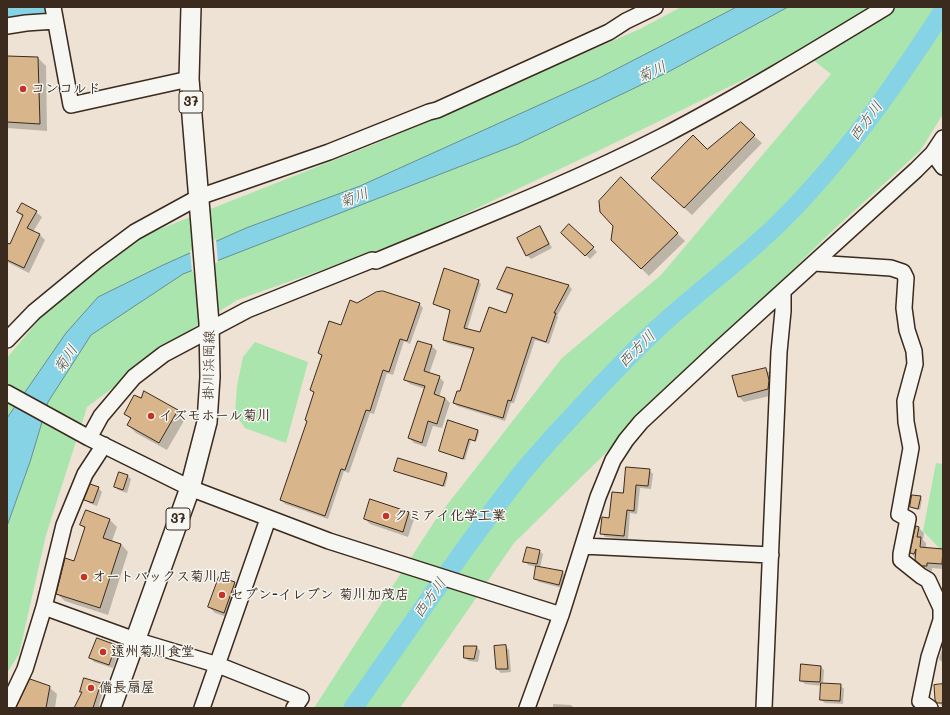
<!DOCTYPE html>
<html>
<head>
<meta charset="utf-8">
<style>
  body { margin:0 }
  #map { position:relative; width:950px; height:715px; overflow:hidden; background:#ede2d3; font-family:Mali,sans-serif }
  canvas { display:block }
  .frame { position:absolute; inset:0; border:8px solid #3b2a1e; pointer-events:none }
</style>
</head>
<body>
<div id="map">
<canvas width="950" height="715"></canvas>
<div class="frame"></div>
</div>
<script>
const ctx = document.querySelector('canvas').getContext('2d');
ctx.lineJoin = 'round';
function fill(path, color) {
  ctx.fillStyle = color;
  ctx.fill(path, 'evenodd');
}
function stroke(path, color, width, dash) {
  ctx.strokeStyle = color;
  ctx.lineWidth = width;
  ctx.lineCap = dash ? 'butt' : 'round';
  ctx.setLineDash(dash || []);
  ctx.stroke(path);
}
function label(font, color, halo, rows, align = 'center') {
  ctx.font = font + ' Mali,"Klee One",sans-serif';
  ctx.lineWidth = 3;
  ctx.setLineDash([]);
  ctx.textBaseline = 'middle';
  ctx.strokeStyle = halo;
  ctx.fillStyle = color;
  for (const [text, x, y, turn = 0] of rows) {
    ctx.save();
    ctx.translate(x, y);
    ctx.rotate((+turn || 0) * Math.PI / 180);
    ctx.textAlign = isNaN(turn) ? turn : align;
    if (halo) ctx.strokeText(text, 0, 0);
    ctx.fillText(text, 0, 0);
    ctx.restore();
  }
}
fill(new Path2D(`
  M681 7H943V114L920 151 831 232 514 543 400 708H314L436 519 562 358 661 275 831 74 802 51 602 149 418 236 237 300 195 327 87 407 46 535 19 654 7 673V358L46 311 145 235 375 144 640 29Z
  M255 342 308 362 286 443 245 428 235 414 237 386 243 357Z
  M936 463 943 464V552L923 531Z`), '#a9e5ac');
const water = new Path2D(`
  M737 7H788L670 71 518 144 183 274 91 335 48 402 30 462 7 526V418L66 333 98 297 163 265 246 228 360 186 599 78Z`);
fill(water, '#86d3e6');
stroke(water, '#688f96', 1);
fill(new Path2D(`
  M216 239 218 262 192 272 190 251Z`), '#ede2d3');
fill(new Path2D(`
  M7 57 38 58 46 66 47 131 7 128Z
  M754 136 762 143 692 215 660 186 707 150Z
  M621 179 685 241 649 276 612 240Z
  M18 212H36L42 217 33 232 39 234 45 240 29 273 7 262V244L10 245 23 217Z
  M569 225 597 252 590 259 562 233Z
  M539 227 543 231 552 248 531 259 527 255Z
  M508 268 569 286 572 289 557 316 558 317 549 344 535 340 514 403H511L505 421 457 406 454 403 461 393 474 350 447 343 444 340 451 311 437 306 434 303 478 281 481 284 467 330 481 333 507 314 513 296 502 292 499 289Z
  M357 304H419L423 308 410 344 404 341 393 375 387 373 374 414 370 413 349 473 344 471 328 519 285 504 281 500 308 422 306 420 315 394 311 390 322 356 319 353 342 326Z
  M419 342 432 346 437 351 429 374 439 377 444 382 439 397 445 398 450 403 442 428 433 426 426 447 414 443 409 438 425 389 410 384 405 380Z
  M765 369 771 374 774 395 744 402 738 396Z
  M177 411 185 419 167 450 136 433 128 425 131 420 125 413Z
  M478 431 479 432 476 442 471 440 465 460 440 451Z
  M395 470 446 474 448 476 445 487Z
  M649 470 653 474 651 489 640 488 637 514 630 513 628 539 605 537 602 533 624 494Z
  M128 476 131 479 127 493 118 490 115 486Z
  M98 488 102 492 97 506 89 503 85 500Z
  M920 497 922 499 920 510 912 508 911 506Z
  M371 501 409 513 414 519 408 537 370 524 365 519Z
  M86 511 110 520 117 527 112 541 121 544 128 552 108 615 65 601 57 594 75 562 85 529 81 525Z
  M919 528 924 533 923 540 926 543V548L943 550V569L932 568V571L929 570 921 565 911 553Z
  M539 551 543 554 540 568 562 572 566 576 562 588 539 582 535 579 537 567 528 565 525 561Z
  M234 583 240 589 230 618 215 613 209 607Z
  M97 640 116 646 119 650 113 668 94 662 91 658Z
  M505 646 509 650 511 672 501 673 497 669 496 647Z
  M943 646V663L939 659Z
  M477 647 480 651 478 662 469 661 465 658Z
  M821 667 824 670 823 684 840 685 844 689 843 704 825 703 821 700 822 686 805 684 801 681Z
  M85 679 101 684 104 688 99 705 101 708H78L83 693 81 691Z
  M943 685V706H942L936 700Z
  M49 687 57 694 55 708H18Z
  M553 704 571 705 574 708H553Z`), '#0003');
stroke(new Path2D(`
  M7 14 48 7
  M353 708C410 628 464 546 525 469 542 449 560 429 578 410 604 382 630 354 658 328 698 291 742 260 780 222 843 160 895 85 943 11`), '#86d3e6', 19);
const building = new Path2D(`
  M7 56 38 57 40 124 7 122Z
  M741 122 755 135 684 208 651 178 693 135 707 149Z
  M621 177 678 233 641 269 611 240 613 226 600 212 599 201Z
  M22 203 37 211 27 228 40 234 24 268 7 260V243L10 244 23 215 17 212Z
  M569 224 594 247 585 256 561 233Z
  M540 226 549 244 526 256 517 238Z
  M507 267 569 285 554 313H556L546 342 532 337 511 401 508 400 503 418 453 403 457 391H460L474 348 443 340 450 310 433 304 444 268 479 280 464 328 480 332 489 307 506 313 513 294 497 289Z
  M383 291 420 303 407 341 400 339 389 372 383 370 370 411 366 410 345 470 341 469 325 516 280 500 307 421 305 420 314 392 310 390 322 355 318 353 329 321 341 325 350 300 357 303 376 292Z
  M418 341 432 345 424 371 440 376 434 394 445 398 437 424 428 421 422 443 408 438 425 386 404 380Z
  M766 368 769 380 768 389 738 397 732 376Z
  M144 391 178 410 159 443 127 425 131 418 124 414 134 395 141 398Z
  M448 420 478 430 475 441 469 439 463 459 439 451Z
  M398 458 447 473 443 486 394 471Z
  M626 467 650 469 648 486 636 485 634 511 627 510 624 536 600 534 602 517 609 518 612 492 623 493Z
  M119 472 128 475 123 490 114 487Z
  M90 484 99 487 93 503 84 500Z
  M912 495 921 496 918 509 910 507Z
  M370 499 409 512 403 532 364 519Z
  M86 510 110 519 103 538 121 544 100 608 56 594 65 558 74 561 85 527 80 525Z
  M916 526 919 527 917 537H921L920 547 943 549 942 564 927 563V566H922L915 560 916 549 914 554 910 553Z
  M527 547 540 550 537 564 523 562Z
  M536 566 563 571 559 585 534 579Z
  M219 577 235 582 224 613 208 607Z
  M97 638 116 645 109 665 89 658Z
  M506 645 508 669H496L494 646Z
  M464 646H477L474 659 464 658Z
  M801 664 821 666 820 682 800 681Z
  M84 678 101 683 93 708H74L82 692H80Z
  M30 679 50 686 46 708H16Z
  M821 683 841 684 840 701 820 700Z
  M943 684V703H937L935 700 934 685Z`);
fill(building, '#d8b58a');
stroke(building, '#3b2a1e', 1);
const minor = new Path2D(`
  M53 7 71 105 189 79
  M7 26 26 23 55 21
  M933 153 943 167
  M814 263 891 268 903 272 906 278 904 308 907 330 914 351 915 364 905 401 906 422 911 448 899 514 908 519 901 554V560L921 576 928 580 941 608V620L929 657 920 701 930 708
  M7 340 34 312 96 261 135 232 199 197 329 152 429 112 437 110 609 32 626 21 655 7
  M7 393 89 438 190 488 329 541 561 615
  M89 438 101 416 134 377 164 354 247 310 372 260 376 261C472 221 569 184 661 137 738 97 812 52 886 7
  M583 546 771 555
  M44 607 135 640 218 665 301 698 294 708
  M7 707 25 669 44 607 64 525 85 474 104 445
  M202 708 268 519
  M527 708 561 615 598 497 613 460 626 440 641 422 717 351 916 170 933 153 943 138
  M764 708 779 352 783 311V291`);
const major = new Path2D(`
  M111 708 190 488 207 422 210 377 209 323 189 79 191 7`);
stroke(minor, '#3b2a1e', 18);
stroke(major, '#3b2a1e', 22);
stroke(minor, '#f6f6f2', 15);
stroke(major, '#f6f6f2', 19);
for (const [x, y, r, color] of [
  [23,89,4,"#c8321e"],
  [151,416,4,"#c8321e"],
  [386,516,4,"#c8321e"],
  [84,577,4,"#c8321e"],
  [222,595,4,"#c8321e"],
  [103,652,4,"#c8321e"],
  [91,688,4,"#c8321e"]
]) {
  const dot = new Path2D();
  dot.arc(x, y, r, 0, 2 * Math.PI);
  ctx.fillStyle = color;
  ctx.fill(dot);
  stroke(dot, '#f6f6f2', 1.5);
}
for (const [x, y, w] of [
  [191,102,24],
  [178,519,24]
]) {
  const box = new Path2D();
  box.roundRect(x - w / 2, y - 11, w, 22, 3);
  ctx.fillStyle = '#f6f6f2';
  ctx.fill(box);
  stroke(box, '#3b2a1e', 1);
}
label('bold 13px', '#3b2a1e', null, [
  ["37",191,102],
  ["37",178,519]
]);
label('bold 14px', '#3b2a1e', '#f6f6f2', [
  ["コンコルド",31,89],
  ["イズモホール菊川",159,416],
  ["クミアイ化学工業",394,516],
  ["オートバックス菊川店",92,577],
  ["セブン-イレブン 菊川加茂店",230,595],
  ["遠州菊川食堂",111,652],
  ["備長扇屋",99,688]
], 'left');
label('14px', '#3b2a1e', '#f6f6f2', [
  ["掛川浜岡線",209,365,-89]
]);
label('italic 15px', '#4e5450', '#f6f6f2', [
  ["菊川",652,72,-25],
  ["西方川",866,121,-54],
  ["菊川",354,198,-21],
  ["西方川",637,349,-45],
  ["菊川",66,359,-56],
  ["西方川",430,598,-55]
]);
</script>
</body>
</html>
